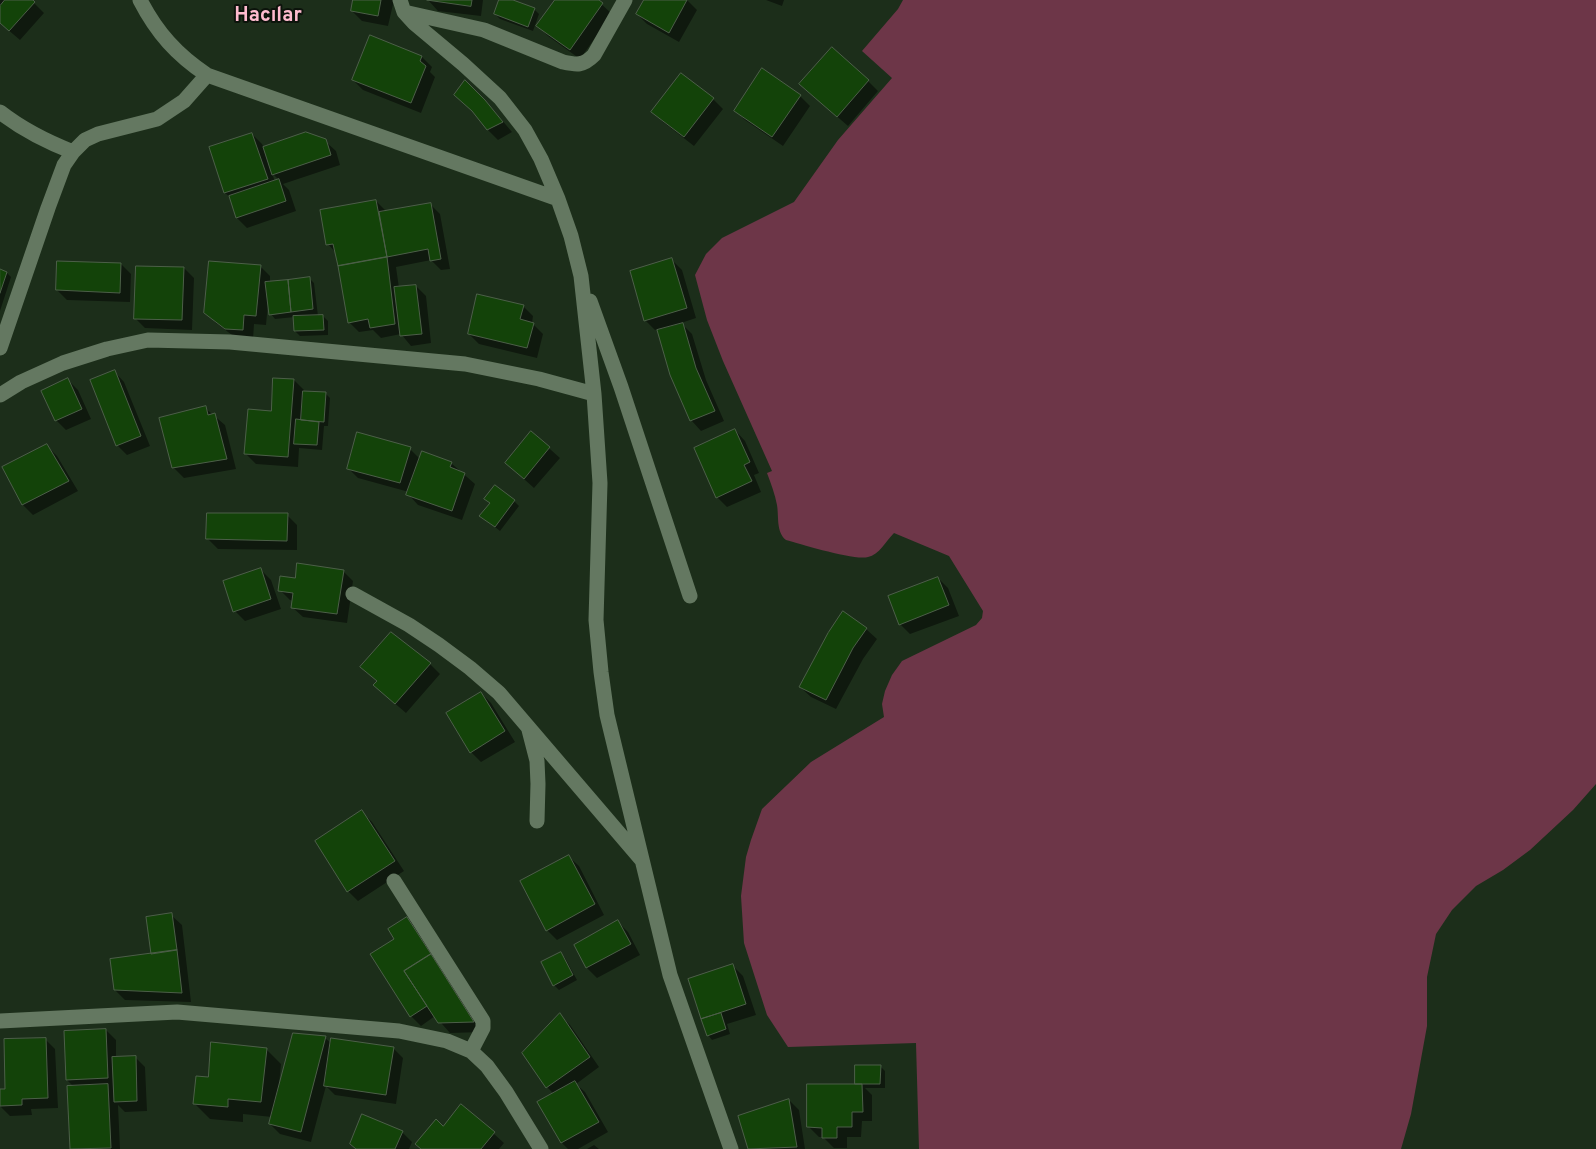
<!DOCTYPE html>
<html>
<head>
<meta charset="utf-8">
<style>
  body { margin:0 }
  canvas { display:block; background:#1c2e1a }
</style>
</head>
<body>
<canvas width="1596" height="1149"></canvas>
<script>
const ctx = document.querySelector('canvas').getContext('2d');
ctx.lineJoin = 'round';
function fill(path, color) {
  ctx.fillStyle = color;
  ctx.fill(path, 'evenodd');
}
function stroke(path, color, width, dash) {
  ctx.strokeStyle = color;
  ctx.lineWidth = width;
  ctx.lineCap = dash ? 'butt' : 'round';
  ctx.setLineDash(dash || []);
  ctx.stroke(path);
}
function label(font, color, halo, rows, align = 'center') {
  ctx.font = font + ' Overpass,sans-serif';
  ctx.lineWidth = 4;
  ctx.setLineDash([]);
  ctx.textBaseline = 'middle';
  ctx.strokeStyle = halo;
  ctx.fillStyle = color;
  for (const [text, x, y, turn = 0] of rows) {
    ctx.save();
    ctx.translate(x, y);
    ctx.rotate((+turn || 0) * Math.PI / 180);
    ctx.textAlign = isNaN(turn) ? turn : align;
    if (halo) ctx.strokeText(text, 0, 0);
    ctx.fillText(text, 0, 0);
    ctx.restore();
  }
}
fill(new Path2D(`
  M903 0H1596V784L1573 810 1530 850 1503 870 1476 886 1452 910 1436 934 1427 977V1026L1411 1114 1401 1149H919L916 1043 788 1047 767 1015 744 943 741 896 746 857 751 840 762 809 811 762 884 717 882 704 885 691 892 675 902 661 976 625 982 618 983 611 949 556 894 533C886 541 879 555 868 557 855 561 801 544 786 540 776 532 779 517 777 505 775 494 771 484 767 473L772 471 723 361 707 320 695 275 706 254 722 238 794 202 838 140 892 78 862 51 898 9Z`), '#6d3648');
fill(new Path2D(`
  M0 0H31L44 13 20 40 0 23Z
  M354 0H394L388 26 362 21 352 11Z
  M428 0H483L481 16 438 11Z
  M500 0H510L534 9 539 14 533 31 500 19 495 14Z
  M556 0H597L612 14 580 59 548 36 538 26Z
  M645 0H687L697 10 679 42 647 24 637 14Z
  M766 0H784L782 6Z
  M371 36 422 57 432 67 430 72 435 77 421 113 363 90 353 80Z
  M868 81 878 91 848 126 811 94Z
  M465 82 495 112 512 132 498 140 488 130 475 113Z
  M800 96 810 106 783 146 745 120 735 110Z
  M713 99 723 109 694 146 663 122 653 112Z
  M252 134 262 144 264 148 325 141 336 151 340 165 283 184 289 190 296 211 247 228 237 218 231 198 225 193 210 148ZM272 173 279 180 275 182Z
  M376 201 386 211 430 204 440 214 450 269 441 270 431 260 396 267 399 288 416 286 426 296 431 343 411 346 401 334 381 338 373 330 359 332 349 322 336 253 328 244Z
  M672 260 682 270 696 318 681 323 692 334 706 380 724 421 701 431 691 420 672 375 658 329 655 330 645 320Z
  M121 264 131 274 130 302 67 300 57 290Z
  M260 266 270 276V283L309 278 314 283 318 316H323L328 321V335L300 336 295 331V317L275 319 271 314 268 303 266 325 254 324 253 340 236 338 216 323 206 313Z
  M184 268 194 278 192 330 145 328 135 318Z
  M0 270 7 273 11 277 0 311Z
  M523 306 533 316 532 323 543 334 537 358 479 344 469 334Z
  M114 371 124 382 150 446 127 455 117 445Z
  M68 380 78 390 91 419 66 430 56 420Z
  M294 380 304 390V392L326 394 330 398 328 426H324L322 450 299 448 298 467 256 464 246 454Z
  M205 408 225 425 236 469 184 478 174 468 161 419Z
  M735 430 745 441 759 473 754 475 761 492 727 507 717 497Z
  M532 433 560 458 534 488 506 463Z
  M47 446 57 456 78 491 33 515 23 505 4 468Z
  M410 449 420 459 451 463 475 484 462 520 418 505 408 494 409 492 358 478 348 468Z
  M514 501 519 506 500 531 481 516Z
  M287 515 297 525V550L218 549 208 539Z
  M261 570 271 580 281 609 245 621 235 611Z
  M343 571 353 581 347 623 303 617 292 607 293 601 290 600 280 590 296 580Z
  M938 578 948 588 959 616 910 634 900 624Z
  M866 629 877 639 863 659 836 709 811 697 800 687Z
  M430 664 440 674 406 713 385 695 378 682 362 667Z
  M481 693 491 703 515 742 481 762 471 752Z
  M362 812 372 822 404 871 358 901 348 891Z
  M568 856 579 866 604 915 557 940 547 930Z
  M171 915 182 925 191 1002 125 1000 115 990 152 955Z
  M407 918 417 928 483 1032 450 1033 435 1016 421 1026 411 1016 396 939Z
  M618 922 628 932 640 955 597 978 587 968 575 945Z
  M561 953 565 958 577 980 559 990 554 985Z
  M733 966 743 976 756 1015 727 1024 730 1034 712 1040 708 1035 689 980Z
  M560 1015 570 1025 599 1067 576 1084 585 1092 608 1132 578 1149H568L562 1143 539 1103 554 1094 547 1087Z
  M106 1030 116 1040V1058L135 1057 145 1067 147 1111 125 1112 118 1105 120 1149H71L69 1087H74L67 1080Z
  M325 1038 331 1043 393 1048 403 1058 396 1104 335 1095 326 1086 311 1142 280 1134 270 1124 272 1117 243 1114V1122L210 1119 194 1103 209 1078 266 1049 281 1064 279 1085H281Z
  M45 1039 55 1049 58 1108 31 1109 32 1115 10 1116 0 1106V1090H7Z
  M880 1066 885 1071V1088H865L872 1095V1121H862L861 1137H847V1148H834L823 1137H819L809 1127Z
  M789 1100 799 1110 805 1149H750L739 1116Z
  M462 1105 504 1143 499 1149H422L443 1127Z
  M402 1132 412 1142 409 1149H357Z
  M594 1145 599 1149H587Z`), '#0007');
const building = new Path2D(`
  M5 0H33L35 2 9 31 0 23V6Z
  M353 0H381L378 16 351 11Z
  M427 0H472L471 6Z
  M499 0H513L535 8 528 27 494 14Z
  M555 0H599L603 3 570 50 536 26Z
  M644 0H687L669 33 636 14Z
  M370 35 422 56 420 61 426 66 411 103 352 80Z
  M832 47 869 80 837 117 799 84Z
  M762 68 801 95 772 137 734 111Z
  M681 73 714 98 684 137 651 112Z
  M465 80 485 100 503 122 487 130 472 111 454 95Z
  M306 132 326 139 331 155 272 175 263 147Z
  M252 133 268 179 224 193 209 147Z
  M279 179 286 201 236 218 229 196Z
  M376 200 387 257 338 266 333 244 326 245 320 210Z
  M431 203 441 259 430 261 428 249 387 257 379 212Z
  M387 257 395 324 370 328 368 319 348 323 338 266Z
  M672 258 687 308 644 321 630 271Z
  M57 261 121 263 120 293 56 290Z
  M209 261 261 265 256 316 244 315 243 330 225 329 204 313Z
  M136 266 184 267 182 320 134 319Z
  M0 269 7 272 0 293Z
  M310 277 313 309 291 312 288 280Z
  M288 280 291 312 269 315 265 282Z
  M416 285 422 334 400 336 394 287Z
  M477 294 524 305 520 319 534 323 527 348 468 334Z
  M323 315 324 330 294 331 293 316Z
  M683 323 696 368 715 411 690 421 670 375 657 330Z
  M115 370 141 436 116 446 90 380Z
  M68 378 82 409 55 421 41 391Z
  M273 378 294 379 288 457 244 454 248 409 271 411Z
  M303 391 326 392 324 422 301 420Z
  M206 406 208 415 215 413 227 459 172 468 159 418Z
  M296 419 319 422 317 445 294 444Z
  M735 429 750 462 744 465 752 481 716 498 694 448Z
  M531 431 550 447 524 479 505 463Z
  M357 432 411 447 400 483 347 469Z
  M47 444 69 481 22 505 2 467Z
  M422 451 452 462 450 467 465 473 452 511 406 495Z
  M495 485 515 500 495 527 479 516 490 503 484 499Z
  M207 513H288L287 541 206 539Z
  M297 563 344 570 337 614 291 608 293 593 278 591 280 576 295 578Z
  M261 568 271 599 233 612 223 581Z
  M938 577 949 605 899 625 888 596Z
  M843 611 867 628 853 648 826 700 799 687 828 633Z
  M391 632 431 663 395 704 373 685 377 681 360 667Z
  M481 692 505 731 470 753 446 713Z
  M362 810 395 861 347 892 315 841Z
  M569 855 595 904 546 931 520 881Z
  M172 913 177 950 151 954 146 917Z
  M407 917 431 954 404 971 427 1006 410 1017 370 954 394 939 388 929Z
  M618 920 631 944 586 968 574 945Z
  M177 950 182 993 114 990 110 959Z
  M561 952 573 975 553 986 541 962Z
  M431 954 474 1022 438 1023 404 971Z
  M733 964 746 1004 701 1019 688 979Z
  M560 1013 590 1057 546 1088 522 1053Z
  M721 1013 726 1029 707 1036 701 1019Z
  M106 1029 108 1078 66 1080 64 1031Z
  M293 1033 326 1036 301 1132 269 1124Z
  M46 1038 48 1098 22 1099V1105L0 1106V1089H5L4 1039Z
  M331 1038 394 1047 386 1095 324 1086Z
  M211 1042 267 1048 261 1102 228 1099V1107L193 1104 196 1076 208 1077Z
  M136 1056 137 1101 114 1102 112 1057Z
  M855 1065H881L880 1084H855Z
  M575 1081 599 1122 561 1143 537 1102Z
  M108 1084 111 1148 70 1149 67 1086Z
  M807 1084H862L863 1112H852V1127H837V1138H822V1128L807 1127Z
  M789 1099 797 1147 748 1149 738 1116Z
  M461 1104 495 1132 481 1149H421L415 1144 436 1119 443 1126Z
  M362 1114 403 1131 395 1149H356L350 1144Z`);
fill(building, '#134309');
stroke(building, '#4c5f48', 1);
stroke(new Path2D(`
  M140 0C157 33 177 55 207 75L558 199
  M400 0 404 12 414 23 463 64 500 98 525 130 541 159 558 199 571 236 581 276 594 394 600 483 596 620 601 672 607 715 670 975 731 1149
  M404 12 484 30 563 62C577 65 583 66 594 55L625 0
  M0 112C23 130 45 141 73 152
  M590 301 621 387 690 596
  M0 348 48 208 64 165 73 152 85 140 98 134 157 119 184 101 207 75
  M0 395 21 382 63 363 107 349 148 340 230 342 465 364 539 379 594 394
  M353 594 409 625 439 645 470 668 499 693 641 859
  M529 730 537 761 538 784 537 821
  M394 881 483 1021V1028L471 1051
  M0 1021 177 1012 399 1031 447 1041 471 1051 487 1066 506 1092 541 1149`), '#647861', 15);
label('bold 20px', '#febbce', '#0c130b', [
  ["Hacılar",268,17]
]);
</script>
</body>
</html>
